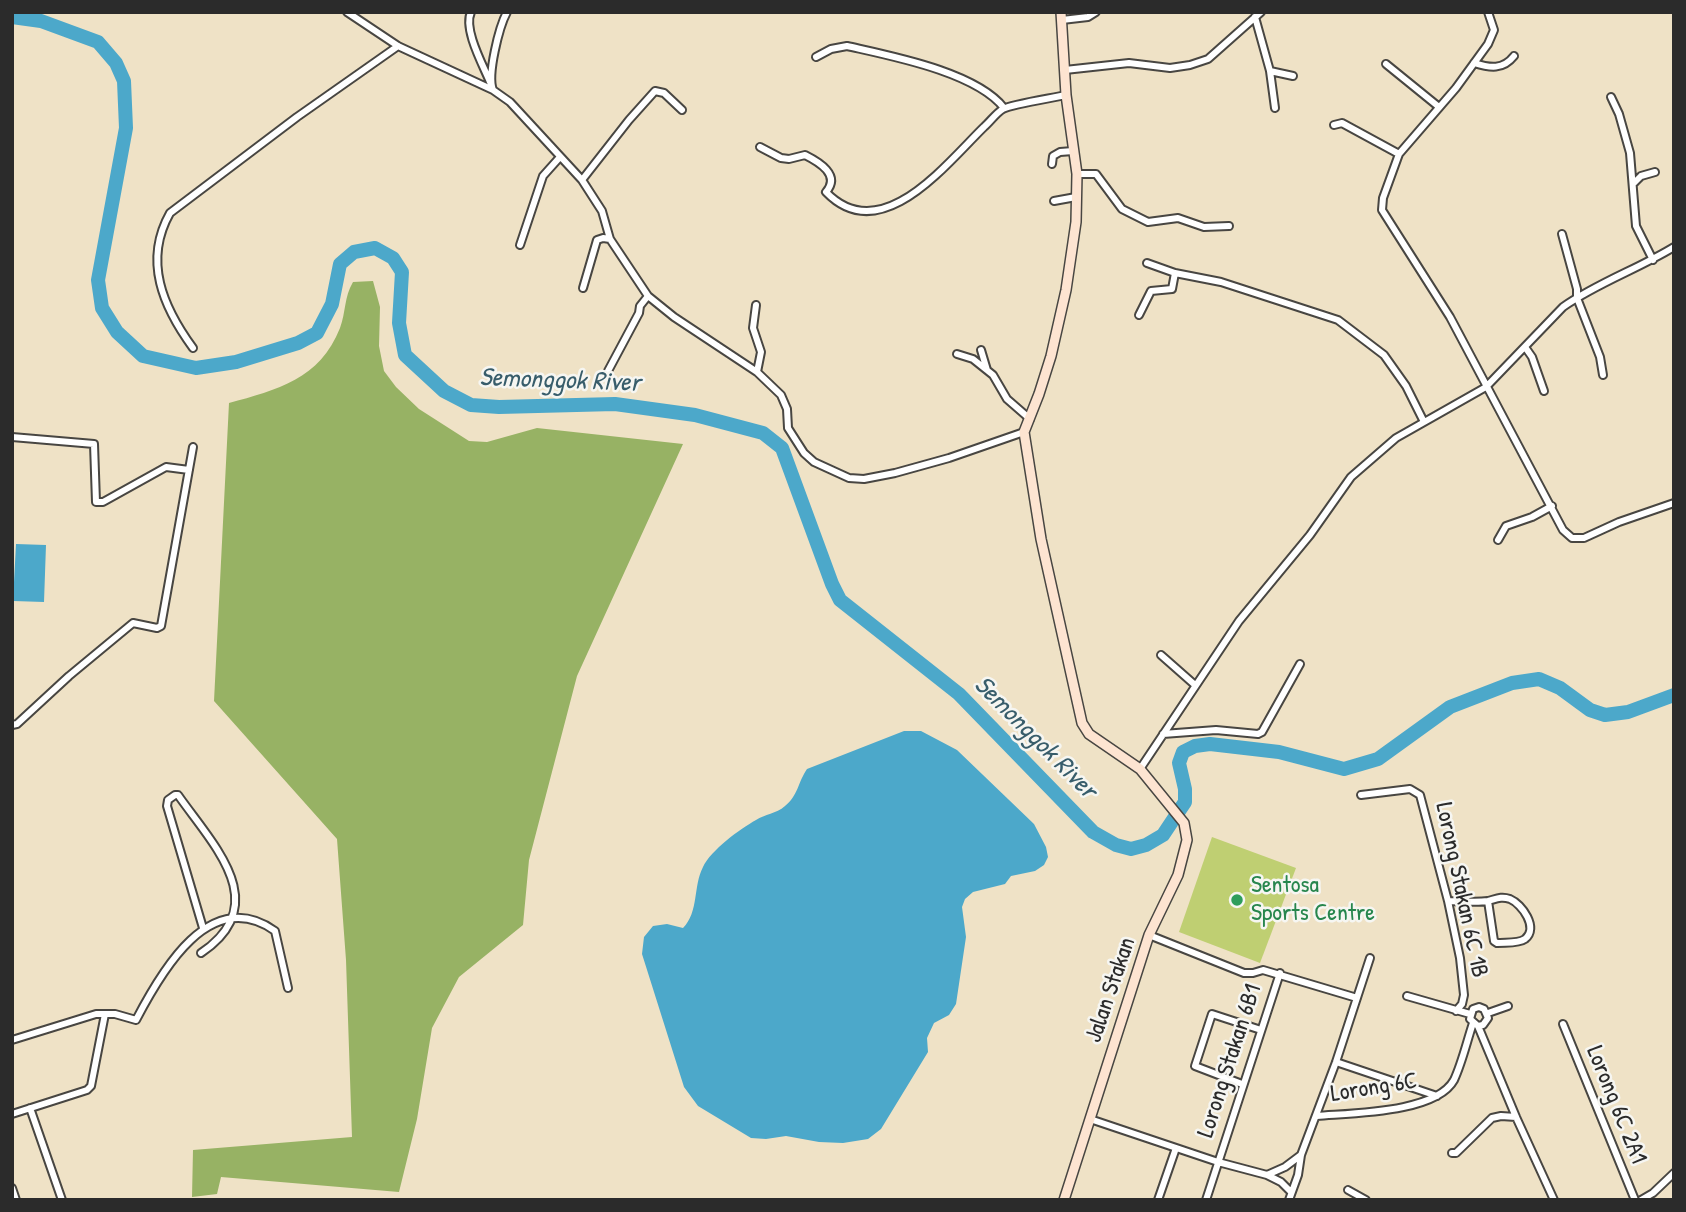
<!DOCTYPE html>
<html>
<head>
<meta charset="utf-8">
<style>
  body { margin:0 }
  #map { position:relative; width:1686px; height:1212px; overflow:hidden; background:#efe2c6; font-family:"Patrick Hand",sans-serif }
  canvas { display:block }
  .frame { position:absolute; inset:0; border:14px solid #2b2b2b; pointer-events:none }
</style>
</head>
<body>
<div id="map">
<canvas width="1686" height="1212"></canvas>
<div class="frame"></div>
</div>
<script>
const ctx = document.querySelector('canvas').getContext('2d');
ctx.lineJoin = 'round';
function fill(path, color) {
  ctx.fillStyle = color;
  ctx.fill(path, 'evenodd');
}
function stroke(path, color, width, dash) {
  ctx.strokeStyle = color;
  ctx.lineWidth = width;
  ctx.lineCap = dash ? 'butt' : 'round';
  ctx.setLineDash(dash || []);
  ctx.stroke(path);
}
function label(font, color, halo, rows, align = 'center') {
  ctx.font = font + ' "Patrick Hand",sans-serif';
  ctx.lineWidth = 5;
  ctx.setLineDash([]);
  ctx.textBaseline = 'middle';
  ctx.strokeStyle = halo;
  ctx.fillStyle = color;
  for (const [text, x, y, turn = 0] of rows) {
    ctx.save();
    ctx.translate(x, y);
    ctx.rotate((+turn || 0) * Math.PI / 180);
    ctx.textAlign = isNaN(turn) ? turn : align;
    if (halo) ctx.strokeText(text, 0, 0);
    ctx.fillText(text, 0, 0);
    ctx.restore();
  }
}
fill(new Path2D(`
  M1212 837 1296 868 1260 963 1179 932Z`), '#bfcf72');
fill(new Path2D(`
  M373 281 380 307 379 346 384 371 396 387 419 409 469 441 487 442 537 428 683 444 577 676 529 860 523 925 459 977 432 1028 417 1119 399 1192 221 1177 217 1194 192 1197 193 1150 352 1137 346 960 337 839 214 701 229 403C277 390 320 379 340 328 346 312 344 297 353 282Z`), '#97b264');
fill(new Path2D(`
  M16 544 46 545 44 602 13 601Z
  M904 731H921L957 750 1034 824 1046 847 1048 857 1044 865 1035 871 1011 876 1005 884 973 892 965 899 962 907 966 937 956 1004 949 1015 934 1023 927 1038 928 1052 881 1129 868 1139 843 1143 819 1142 786 1136 766 1139 751 1138 698 1106 684 1087 642 954 644 937 653 926 667 924 683 928C699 912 693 886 703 867 711 850 740 829 756 820 765 814 776 814 785 806 798 796 798 782 807 769Z`), '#4ca8ca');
stroke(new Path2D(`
  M12 17 41 21 98 42 116 63 124 81 126 128 98 280 102 308 117 332 143 356 196 368 236 362 298 343 317 333 332 304 340 264 354 252 375 248 393 258 402 272 399 323 405 355 444 391 471 405 499 407 615 404 695 415 763 433 782 448 832 584 840 600 959 694 1093 832 1116 845 1131 849 1146 845 1163 835 1185 802V789L1179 763 1183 752 1195 746 1210 744 1279 752 1344 769 1378 759 1450 707 1512 683 1539 679 1560 688 1590 710 1605 715 1628 712 1674 695`), '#4ca8ca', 14);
const minor = new Path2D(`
  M347 12 398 46 493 90 510 102 582 180 602 211 610 239 648 296 674 317 757 372 781 395 787 409 788 428 804 453 814 462 849 478 864 479 895 473 949 458 1024 432
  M471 12C463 29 483 65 490 82
  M1488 12 1494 30 1488 44 1456 88 1399 154 1383 198 1382 210 1450 317 1563 530 1572 538H1584L1619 522 1674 503
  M1255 17 1270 71 1275 108
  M1062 20 1088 17 1096 12
  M816 57 831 49 847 46C891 56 976 72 1004 108
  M1474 63C1490 68 1503 70 1514 56
  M1386 64 1439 107
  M1065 70 1129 63 1170 68 1190 65 1208 59 1261 12
  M1270 71 1293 76
  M493 90C487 75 499 27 507 12
  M1611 97 1619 114 1630 153 1636 226 1653 260
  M1334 125 1342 123 1399 154
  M760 147 781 158 789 159 805 155C819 162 841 175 826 192 881 249 946 164 984 127 990 122 996 113 1003 109 1012 104 1053 98 1066 95
  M1052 164 1053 156 1060 152 1073 151
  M1077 174H1096L1122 209 1148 222 1178 218 1204 227 1229 226
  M582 180 629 120 655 91 664 93 682 110
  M1634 183 1641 176 1655 172
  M1054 201 1076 197
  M1562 234 1577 289V298L1600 357 1603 375
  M520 245 543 176 560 157
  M1147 263 1175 273 1221 282 1338 320 1384 355 1406 386 1424 422
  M583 288 597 240 603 238 610 239
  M756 305 753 328 761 352 757 372
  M1139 315 1151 291 1172 289 1175 273
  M1525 347 1532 357 1544 391
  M193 348C163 307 143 261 170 213L297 117 398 46
  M981 350 987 370
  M957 354 973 359 993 375 1007 399 1030 419
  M608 371 639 313 640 306 648 296
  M12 437 94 444 96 502H103L166 467 189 470
  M1498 540 1506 526 1532 517 1552 506
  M1161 655 1195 685
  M12 725 17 724 69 676 133 623 157 628 161 626 193 447
  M1163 734 1216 730 1258 734 1262 732 1300 664
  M1140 769 1239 621 1310 535 1351 477 1396 438 1486 387 1563 307C1597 283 1638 269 1674 247
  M1361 795 1410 789 1420 795 1448 901 1460 958 1464 995 1462 1004 1456 1011
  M1448 901C1461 901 1475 903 1488 901 1496 899 1501 896 1510 899 1522 904 1539 928 1525 939 1518 944 1505 942 1497 943L1494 941 1488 901
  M1149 935 1244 973H1253L1263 970 1357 998
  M201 953C274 904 213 845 178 795H175L168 800 167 806 203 928
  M1407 996 1470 1014
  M1488 1013 1508 1006
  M1563 1024 1635 1200
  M1478 1026 1483 1025 1488 1018 1484 1009 1479 1007 1473 1009 1470 1019 1478 1026 1516 1117 1554 1200
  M12 1040 96 1014H115L136 1020C161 972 210 885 275 931L288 988
  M1336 1062 1437 1096
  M1242 1084 1195 1066 1212 1014 1261 1030
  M30 1108 62 1200
  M12 1114 87 1090 91 1086 105 1014
  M1317 1116C1351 1113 1436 1113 1454 1080 1462 1063 1467 1041 1473 1023
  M1090 1119 1218 1162 1267 1175
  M1452 1153H1456L1492 1118 1501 1116 1516 1117
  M12 1188 16 1200
  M1348 1190 1366 1200
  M1291 1192 1281 1182 1267 1175 1285 1167 1301 1155
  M1158 1200 1176 1148
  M1206 1200 1280 973
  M1289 1200 1298 1175 1301 1155 1336 1062 1370 958
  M1641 1200 1653 1193 1674 1173`);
const secondary = new Path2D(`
  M1061 12 1066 95 1077 174 1076 222 1066 290 1051 356 1039 394 1024 432 1041 539 1082 723 1089 734 1140 769 1184 823 1187 840 1178 875 1149 935 1064 1200`);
stroke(minor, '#484642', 10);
stroke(secondary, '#484642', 12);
stroke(minor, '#fff', 6);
stroke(secondary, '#fde4d1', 9);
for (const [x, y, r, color] of [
  [1237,900,7,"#2e9e5b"]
]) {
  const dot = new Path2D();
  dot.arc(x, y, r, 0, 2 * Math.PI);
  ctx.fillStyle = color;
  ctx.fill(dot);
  stroke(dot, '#f6f6f2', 2.5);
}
label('24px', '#27864d', '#f6f6f2', [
  ["Sentosa",1251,886],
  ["Sports Centre",1251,914]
], 'left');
label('24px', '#2b2b2b', '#f6f6f2', [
  ["Lorong Stakan 6C 1B",1461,890,78],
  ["Jalan Stakan",1111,990,-71],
  ["Lorong Stakan 6B1",1230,1061,-72],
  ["Lorong 6C",1374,1088,-9],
  ["Lorong 6C 2A1",1616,1105,68]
]);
label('italic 26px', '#385d6b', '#f6f6f2', [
  ["Semonggok River",560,381,2],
  ["Semonggok River",1035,738,45]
]);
</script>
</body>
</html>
